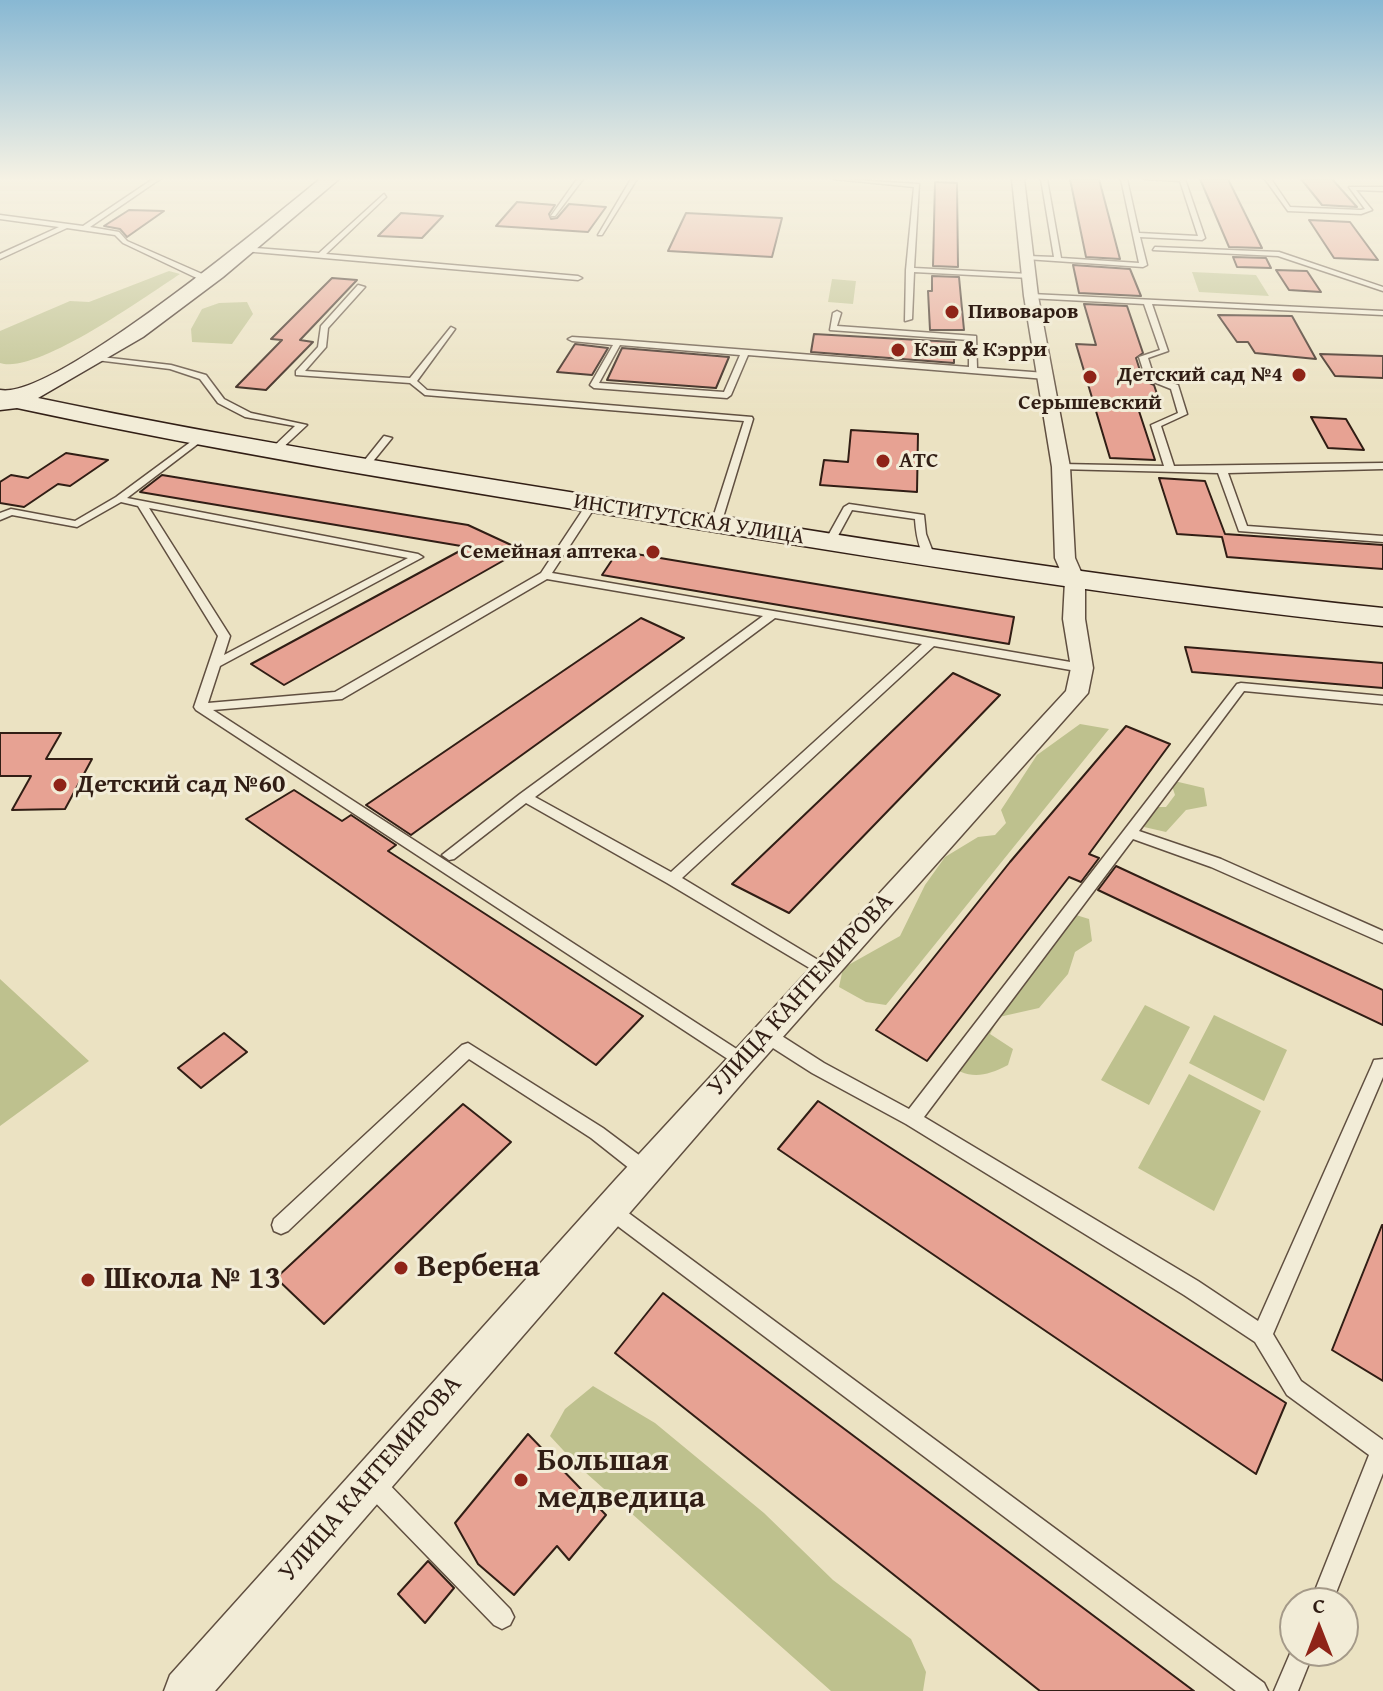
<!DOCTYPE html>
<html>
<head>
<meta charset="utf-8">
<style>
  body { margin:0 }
  #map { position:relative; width:1383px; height:1691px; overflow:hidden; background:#ebe2c2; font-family:"Gentium Book Plus",serif }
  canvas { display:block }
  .north { position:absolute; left:1279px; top:1587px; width:80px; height:80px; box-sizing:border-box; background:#f2ecd7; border:2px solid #a59a89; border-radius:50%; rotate:0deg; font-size:22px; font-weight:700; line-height:32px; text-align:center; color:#311e15 }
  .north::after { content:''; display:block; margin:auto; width:28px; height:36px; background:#8f2418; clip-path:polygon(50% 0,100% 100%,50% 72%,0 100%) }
</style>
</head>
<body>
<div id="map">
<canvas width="1383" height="1691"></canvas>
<div class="north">С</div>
</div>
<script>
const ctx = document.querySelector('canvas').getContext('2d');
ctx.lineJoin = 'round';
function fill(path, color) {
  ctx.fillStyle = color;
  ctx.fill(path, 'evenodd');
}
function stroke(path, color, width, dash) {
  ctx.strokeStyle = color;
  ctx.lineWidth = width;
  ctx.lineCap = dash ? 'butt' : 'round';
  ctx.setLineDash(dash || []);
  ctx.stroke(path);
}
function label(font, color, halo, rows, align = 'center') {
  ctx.font = font + ' "Gentium Book Plus",serif';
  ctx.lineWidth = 6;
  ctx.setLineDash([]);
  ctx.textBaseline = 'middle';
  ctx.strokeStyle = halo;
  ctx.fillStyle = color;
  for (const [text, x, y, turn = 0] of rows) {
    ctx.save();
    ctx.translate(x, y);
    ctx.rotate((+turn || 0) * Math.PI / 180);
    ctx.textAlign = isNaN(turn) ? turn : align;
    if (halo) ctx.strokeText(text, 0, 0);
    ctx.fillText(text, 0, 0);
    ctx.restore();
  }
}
fill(new Path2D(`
  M169 271 180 274C146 296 37 375 0 363V331L70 301 89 302Z
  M1192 272 1256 275 1269 296 1199 292Z
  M832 279 856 281 853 304 828 302Z
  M247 302 253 314 232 344 192 342 191 329 202 309 219 303Z
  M1080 724 1109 729 886 1005 866 1002 839 987 843 968 900 936 925 885 945 857 978 837 995 835 1006 823 1001 810 1037 755Z
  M1170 780 1204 788 1207 806 1186 810 1166 832 1144 827 1148 807H1166L1175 795Z
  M1063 911 1089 919 1092 941 1075 952 1068 974 1039 1008 999 1017 990 1034 1013 1049 1008 1065C983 1078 967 1080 944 1061Z
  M0 979 89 1061 0 1126Z
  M1145 1005 1190 1027 1149 1105 1101 1080Z
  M1214 1015 1287 1050 1264 1101 1189 1063Z
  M1189 1074 1261 1111 1214 1211 1138 1168Z
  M593 1386 655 1423 764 1513 833 1580 911 1639 926 1672 923 1691H831L576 1464 550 1436 565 1409Z`), '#bec18e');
const building = new Path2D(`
  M1070 179H1099L1120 259 1086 257Z
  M1200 179H1228L1262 248 1229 247Z
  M1301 179H1332L1357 207 1322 205Z
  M935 182 957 183 958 267 933 266Z
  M517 202 555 205 549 214 551 219 557 218 569 204 606 207 588 232 496 226Z
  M129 210 164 211 127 237 120 229 104 226Z
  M401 213 443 216 422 238 378 236Z
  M686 213 782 218 772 257 668 251Z
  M1309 220 1350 222 1378 260 1334 258Z
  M1233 257 1266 258 1271 268 1237 267Z
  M1073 265 1130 269 1141 296 1079 293Z
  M1276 270 1307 271 1321 292 1289 290Z
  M932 276 959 277 964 330H930L928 291H932Z
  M332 278 357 280 300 340 313 342 266 390 236 387 282 340 271 339Z
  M1084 304 1127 306 1143 353 1136 358 1143 380 1154 385 1162 409 1138 408 1155 460 1110 458 1076 344 1096 345Z
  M1218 315 1292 316 1316 359 1255 353 1248 342H1237Z
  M814 334 954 342V363L811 352Z
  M575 344 608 348 592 375 557 372Z
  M622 348 729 357 716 388 607 380Z
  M1320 354 1383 356V378L1335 376Z
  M1311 417 1346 419 1364 450 1328 448Z
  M851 430 918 434 917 492 820 485 824 460 848 462Z
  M66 453 108 460 70 486 58 484 24 507 0 503V482L11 475 28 478Z
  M162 475 468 525 522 550 284 685 251 664 467 547 140 492Z
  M1159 478 1205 481 1225 534 1383 545V569L1227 557 1222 537 1177 534Z
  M618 551 1014 617 1009 644 602 575Z
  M641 618 684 638 411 835 366 805Z
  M1185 647 1383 663V688L1192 672Z
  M953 673 1000 695 789 913 732 884Z
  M1126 726 1170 744 1089 854 1099 858 1081 882 1069 877 927 1061 876 1030 1010 862Z
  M0 733H61L46 759H92L65 809 12 810 31 776H0Z
  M294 790 342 821 351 815 396 845 388 851 643 1016 596 1065 246 819Z
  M1116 866 1383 990V1025L1098 890Z
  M224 1033 247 1052 201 1088 178 1068Z
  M818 1101 1286 1403 1256 1474 778 1149Z
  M463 1104 511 1142 324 1324 276 1278Z
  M1382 1225H1383V1381L1332 1350Z
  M663 1293 1194 1691H1040L615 1353Z
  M528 1434 606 1515 569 1560 557 1546 514 1595 478 1564 455 1523Z
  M428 1561 454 1588 425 1623 398 1594Z`);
fill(building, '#e7a293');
stroke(building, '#311e15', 2);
const lane = new Path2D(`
  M153 179H160L90 227 119 232 127 241 209 277V281H203L123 243 115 235 67 228 0 259V254L59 227 0 219V215L83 226Z
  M577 179H583L555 216H551Z
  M631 179H637L602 235H598Z
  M834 179 919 184 914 268 1030 274 1034 276 1030 278 914 272 912 319 905 321 906 270 914 187Z
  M1041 179H1047L1061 258 1139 263 1121 179H1127L1139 233 1198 236 1180 181 1145 179H1185L1205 238 1202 240 1140 237 1147 265 1143 267 1026 259 1028 256 1054 257Z
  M1265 179H1271L1290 207 1361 210 1365 209 1349 187H1383V191L1356 190 1372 210 1361 214 1288 211Z
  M384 194 386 197 326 254 578 276 582 278 578 280 243 251 240 249 243 247 319 253Z
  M1155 247 1279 252 1383 287V291L1278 256 1153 250Z
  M358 285 365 287 328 328 326 347 305 371 410 378 451 327 455 329 417 381 427 390 752 417 753 419 721 524 716 527 711 524 744 421 425 395 410 383 296 375V371L318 347 321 326Z
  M1031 294 1383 311V315L1152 304 1168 351 1148 358 1154 377 1178 385 1187 414 1161 426 1174 466 1383 463V469L1228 473 1247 526 1383 536V542L1239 531 1218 473 1058 469V465L1061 464 1164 466 1151 425 1178 413 1171 389 1146 379 1139 357 1160 350 1144 304 1028 298V294Z
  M837 311 841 313 837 326 976 336 977 368 1046 373 1050 376 1046 379 748 355 731 395 727 398 594 388 590 385 613 345 572 341 568 339 572 337 618 340 969 367V340L830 330 833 313ZM620 345 740 355 724 392 599 383Z
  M93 356 171 365 206 375 224 399 251 413 307 425 277 453H271V449L295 426 245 417 218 403 200 379 170 369 96 360H93Z
  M200 435 203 436V440L127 498 418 554 423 557 220 666 208 703 335 692 541 573 588 502 592 501 597 504 552 573 1082 664 1088 668 1082 672 934 646 682 878 828 966 831 970 828 974 823 976 667 883 526 803 454 859 449 860 442 855 520 794 763 616 547 579 342 699 213 710 749 1057 751 1062 749 1067 743 1069 196 710 194 707 218 636 138 506 121 502 77 527 12 515 0 520V513L11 509 75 521 116 497ZM149 508 408 558 224 655 230 636ZM775 618 922 644 671 872 535 797Z
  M384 436 392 438 366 470H360V466Z
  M849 504 924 515 926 534 936 560 931 563C919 555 916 534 915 519L852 510 833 545H825L824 543 844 507Z
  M1241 683 1383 696V704L1244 691 1139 831 1221 859 1383 931V943L1211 867 1133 839 924 1117 1198 1281 1258 1321 1372 1065 1374 1060 1383 1059V1077L1273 1334 1301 1381 1383 1440V1473L1332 1603H1310L1369 1455 1287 1395 1255 1342 1184 1295 906 1124 812 1073 762 1041 760 1036 762 1031 768 1029 774 1031 824 1063 909 1109 1237 684Z
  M468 1043 603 1128 651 1164 654 1170 651 1176 645 1178 639 1176 591 1138 469 1059 288 1231 281 1234 274 1231 272 1225 274 1219 462 1045Z
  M609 1201 615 1203 1264 1683 1268 1691H1236L603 1215 600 1209 603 1203Z
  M373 1473 381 1476 510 1609 514 1617 510 1625 502 1629 494 1625 365 1492 362 1484 365 1476Z
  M1295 1642V1651H1314L1298 1691H1274Z`);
const street = new Path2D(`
  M1012 179H1024L1038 296 1070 467 1075 558 1085 581V619L1093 668 1088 693 750 1074 215 1691H164L170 1675 616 1179 1066 691 1071 668 1063 619 1065 581 1055 558 1052 467 1024 296Z`);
const secondary = new Path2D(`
  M320 179H339L223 277 143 337 38 398C243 441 451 473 658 506 899 545 1140 583 1383 608V626C1141 601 901 562 660 523 445 488 230 454 17 408L0 410V390C53 401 271 219 320 179Z`);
stroke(lane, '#604f40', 3);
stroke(street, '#604f40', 3);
stroke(secondary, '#311e15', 3);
fill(lane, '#f2ecd7');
fill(street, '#f2ecd7');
fill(secondary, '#f2ecd7');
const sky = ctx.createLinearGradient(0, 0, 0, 416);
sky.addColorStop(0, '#88b8d3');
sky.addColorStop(0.43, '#f6f2e4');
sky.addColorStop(1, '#f6f2e400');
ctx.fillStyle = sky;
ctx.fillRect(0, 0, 1383, 416);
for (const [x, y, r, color] of [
  [952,312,8,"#8f2418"],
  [898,350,8,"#8f2418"],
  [1299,375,8,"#8f2418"],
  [1090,377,8,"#8f2418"],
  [883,461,8,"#8f2418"],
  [653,552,8,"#8f2418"],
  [60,785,8,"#8f2418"],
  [401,1268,8,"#8f2418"],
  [88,1280,8,"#8f2418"],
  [521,1480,8,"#8f2418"]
]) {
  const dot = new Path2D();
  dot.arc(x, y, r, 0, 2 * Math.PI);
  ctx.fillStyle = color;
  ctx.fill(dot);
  stroke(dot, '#f2ecd7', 3);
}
label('bold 22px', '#311e15', '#f2ecd7', [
  ["Пивоваров",968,312],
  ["Кэш & Кэрри",914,350],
  ["Детский сад №4",1283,375,"right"],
  ["Серышевский",1090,403,"center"],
  ["АТС",899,461],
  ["Семейная аптека",637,552,"right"]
], 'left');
label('22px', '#311e15', '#f2ecd7', [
  ["ИНСТИТУТСКАЯ УЛИЦА",689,520,9]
]);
label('bold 26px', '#311e15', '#f2ecd7', [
  ["Детский сад №60",76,785]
], 'left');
label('26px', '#311e15', '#f2ecd7', [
  ["УЛИЦА КАНТЕМИРОВА",801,995,-48],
  ["УЛИЦА КАНТЕМИРОВА",371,1479,-49]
]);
label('bold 32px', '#311e15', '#f2ecd7', [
  ["Вербена",417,1268],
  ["Школа № 13",104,1280],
  ["Большая",537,1462],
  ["медведица",537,1499]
], 'left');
</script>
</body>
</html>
